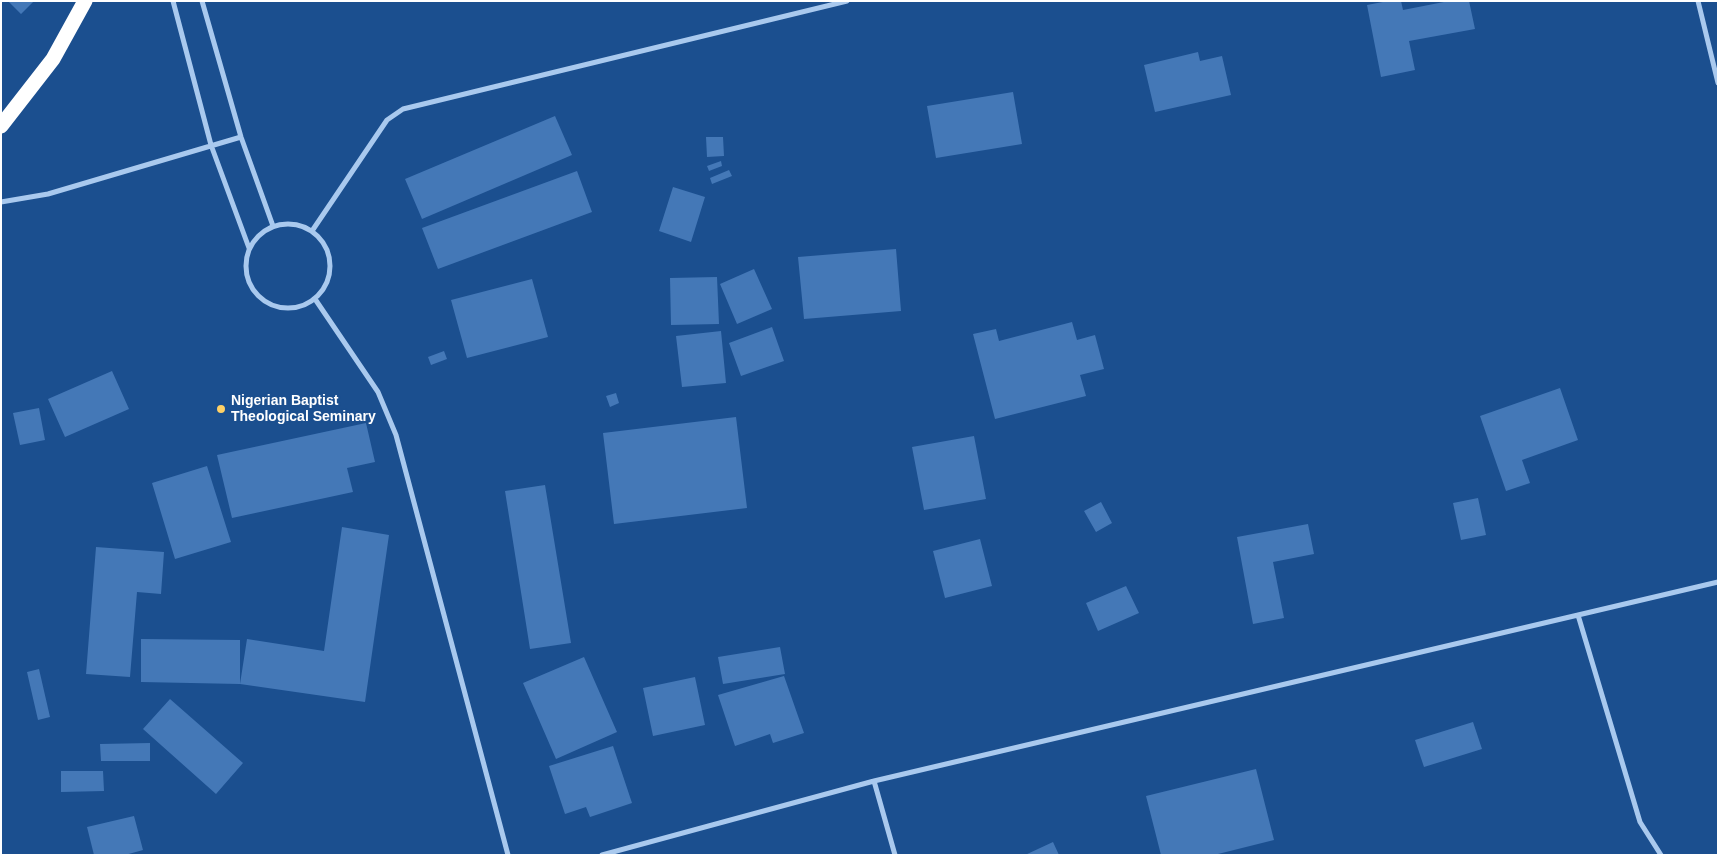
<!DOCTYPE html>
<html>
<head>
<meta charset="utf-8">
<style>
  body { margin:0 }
  #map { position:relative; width:1719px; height:856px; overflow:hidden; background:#1b4f8f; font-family:Helvetica,sans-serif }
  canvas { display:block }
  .frame { position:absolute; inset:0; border:2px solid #fff; pointer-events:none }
</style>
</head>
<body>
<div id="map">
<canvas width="1719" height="856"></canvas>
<div class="frame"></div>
</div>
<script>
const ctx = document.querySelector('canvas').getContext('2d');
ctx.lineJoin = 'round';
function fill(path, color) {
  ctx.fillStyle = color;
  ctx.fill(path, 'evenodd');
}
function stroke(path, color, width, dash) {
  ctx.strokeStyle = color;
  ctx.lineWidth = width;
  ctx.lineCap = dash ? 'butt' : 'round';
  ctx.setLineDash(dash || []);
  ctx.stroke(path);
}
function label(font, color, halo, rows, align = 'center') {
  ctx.font = font + ' Helvetica,sans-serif';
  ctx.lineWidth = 4;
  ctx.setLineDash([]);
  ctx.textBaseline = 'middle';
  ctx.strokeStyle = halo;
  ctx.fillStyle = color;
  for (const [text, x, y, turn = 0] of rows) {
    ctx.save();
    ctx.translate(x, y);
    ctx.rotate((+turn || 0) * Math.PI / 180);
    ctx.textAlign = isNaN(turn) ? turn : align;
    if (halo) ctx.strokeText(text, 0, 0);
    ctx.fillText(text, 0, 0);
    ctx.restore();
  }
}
fill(new Path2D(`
  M8 1H34L21 14Z
  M1388 1H1401L1403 10 1449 1H1469L1475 29 1409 41 1415 70 1381 77 1367 5Z
  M1198 52 1200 61 1222 56 1231 95 1155 112 1144 65Z
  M1013 92 1022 144 936 158 927 106Z
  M555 116 572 155 422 219 405 179Z
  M706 137H723L724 156 707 157Z
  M721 161 722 166 709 171 707 166Z
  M729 170 732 176 712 184 710 178Z
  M577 171 592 212 438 269 422 228Z
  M673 187 705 197 691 242 659 231Z
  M896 249 901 311 804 319 798 257Z
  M754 269 772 309 737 324 720 284Z
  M717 277 719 324 671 325 670 278Z
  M532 279 548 337 467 358 451 300Z
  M1072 322 1077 340 1095 335 1104 369 1080 375 1086 396 995 419 973 334 996 329 999 341Z
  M772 327 784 361 741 376 729 343Z
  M721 331 726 383 682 387 676 336Z
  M444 351 447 359 431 365 428 357Z
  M112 371 129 409 65 437 48 399Z
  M1560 388 1578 440 1522 460 1530 483 1506 491 1480 416Z
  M616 393 619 403 610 407 606 396Z
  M39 408 45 440 20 445 13 413Z
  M736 417 747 508 614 524 603 433Z
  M366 423 375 462 347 468 353 492 232 518 217 455Z
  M974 436 986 499 924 510 912 447Z
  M207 466 231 542 175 559 152 483Z
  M545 485 571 643 530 649 505 491Z
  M1478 498 1486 535 1461 540 1453 503Z
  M1101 502 1112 523 1096 532 1084 511Z
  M1308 524 1314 554 1273 562 1284 618 1253 624 1237 537Z
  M342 527 389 535 365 702 240 684 247 639 324 651Z
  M980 539 992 586 945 598 933 551Z
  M96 547 164 552 161 594 137 592 130 677 86 674Z
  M1126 586 1139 613 1098 631 1086 603Z
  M141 639 240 640V684L141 682Z
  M780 647 785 674 723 684 718 657Z
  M584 657 617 732 556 759 523 683Z
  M39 669 50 717 38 720 27 672Z
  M784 676 804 733 773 743 770 734 735 746 718 695Z
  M695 677 705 725 653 736 643 688Z
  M170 699 243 763 216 794 143 729Z
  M1473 722 1482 749 1424 767 1415 740Z
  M150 743V761H101L100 744Z
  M613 746 632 803 590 817 586 807 565 814 549 766Z
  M1256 769 1274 840 1214 855H1161L1146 796Z
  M61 771H103L104 791 61 792Z
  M134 816 143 850 125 855H94L87 827Z
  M1053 842 1059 855H1025Z`), '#4478b7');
stroke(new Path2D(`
  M173 1 211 145 249 248
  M202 1 241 137 273 226
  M1698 1 1718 83
  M1 202 48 194 241 137
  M246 266a42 42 0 1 1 84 0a42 42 0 1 1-84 0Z
  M312 231 387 120 403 109 847 1
  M315 299 378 392 396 435 508 855
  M1578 615 1640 822 1661 855
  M874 781 895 855
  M602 855 874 781 1718 582`), '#a9c9ee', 5);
stroke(new Path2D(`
  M1 126 53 59 85 1`), '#fff', 15);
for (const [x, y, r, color] of [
  [221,409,5,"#ffd166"]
]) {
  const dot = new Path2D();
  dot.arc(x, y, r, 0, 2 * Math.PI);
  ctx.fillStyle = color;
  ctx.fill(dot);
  stroke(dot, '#1b4f8f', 2);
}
label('bold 14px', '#fff', '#1b4f8f', [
  ["Nigerian Baptist",231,401],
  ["Theological Seminary",231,417]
], 'left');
</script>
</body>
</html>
